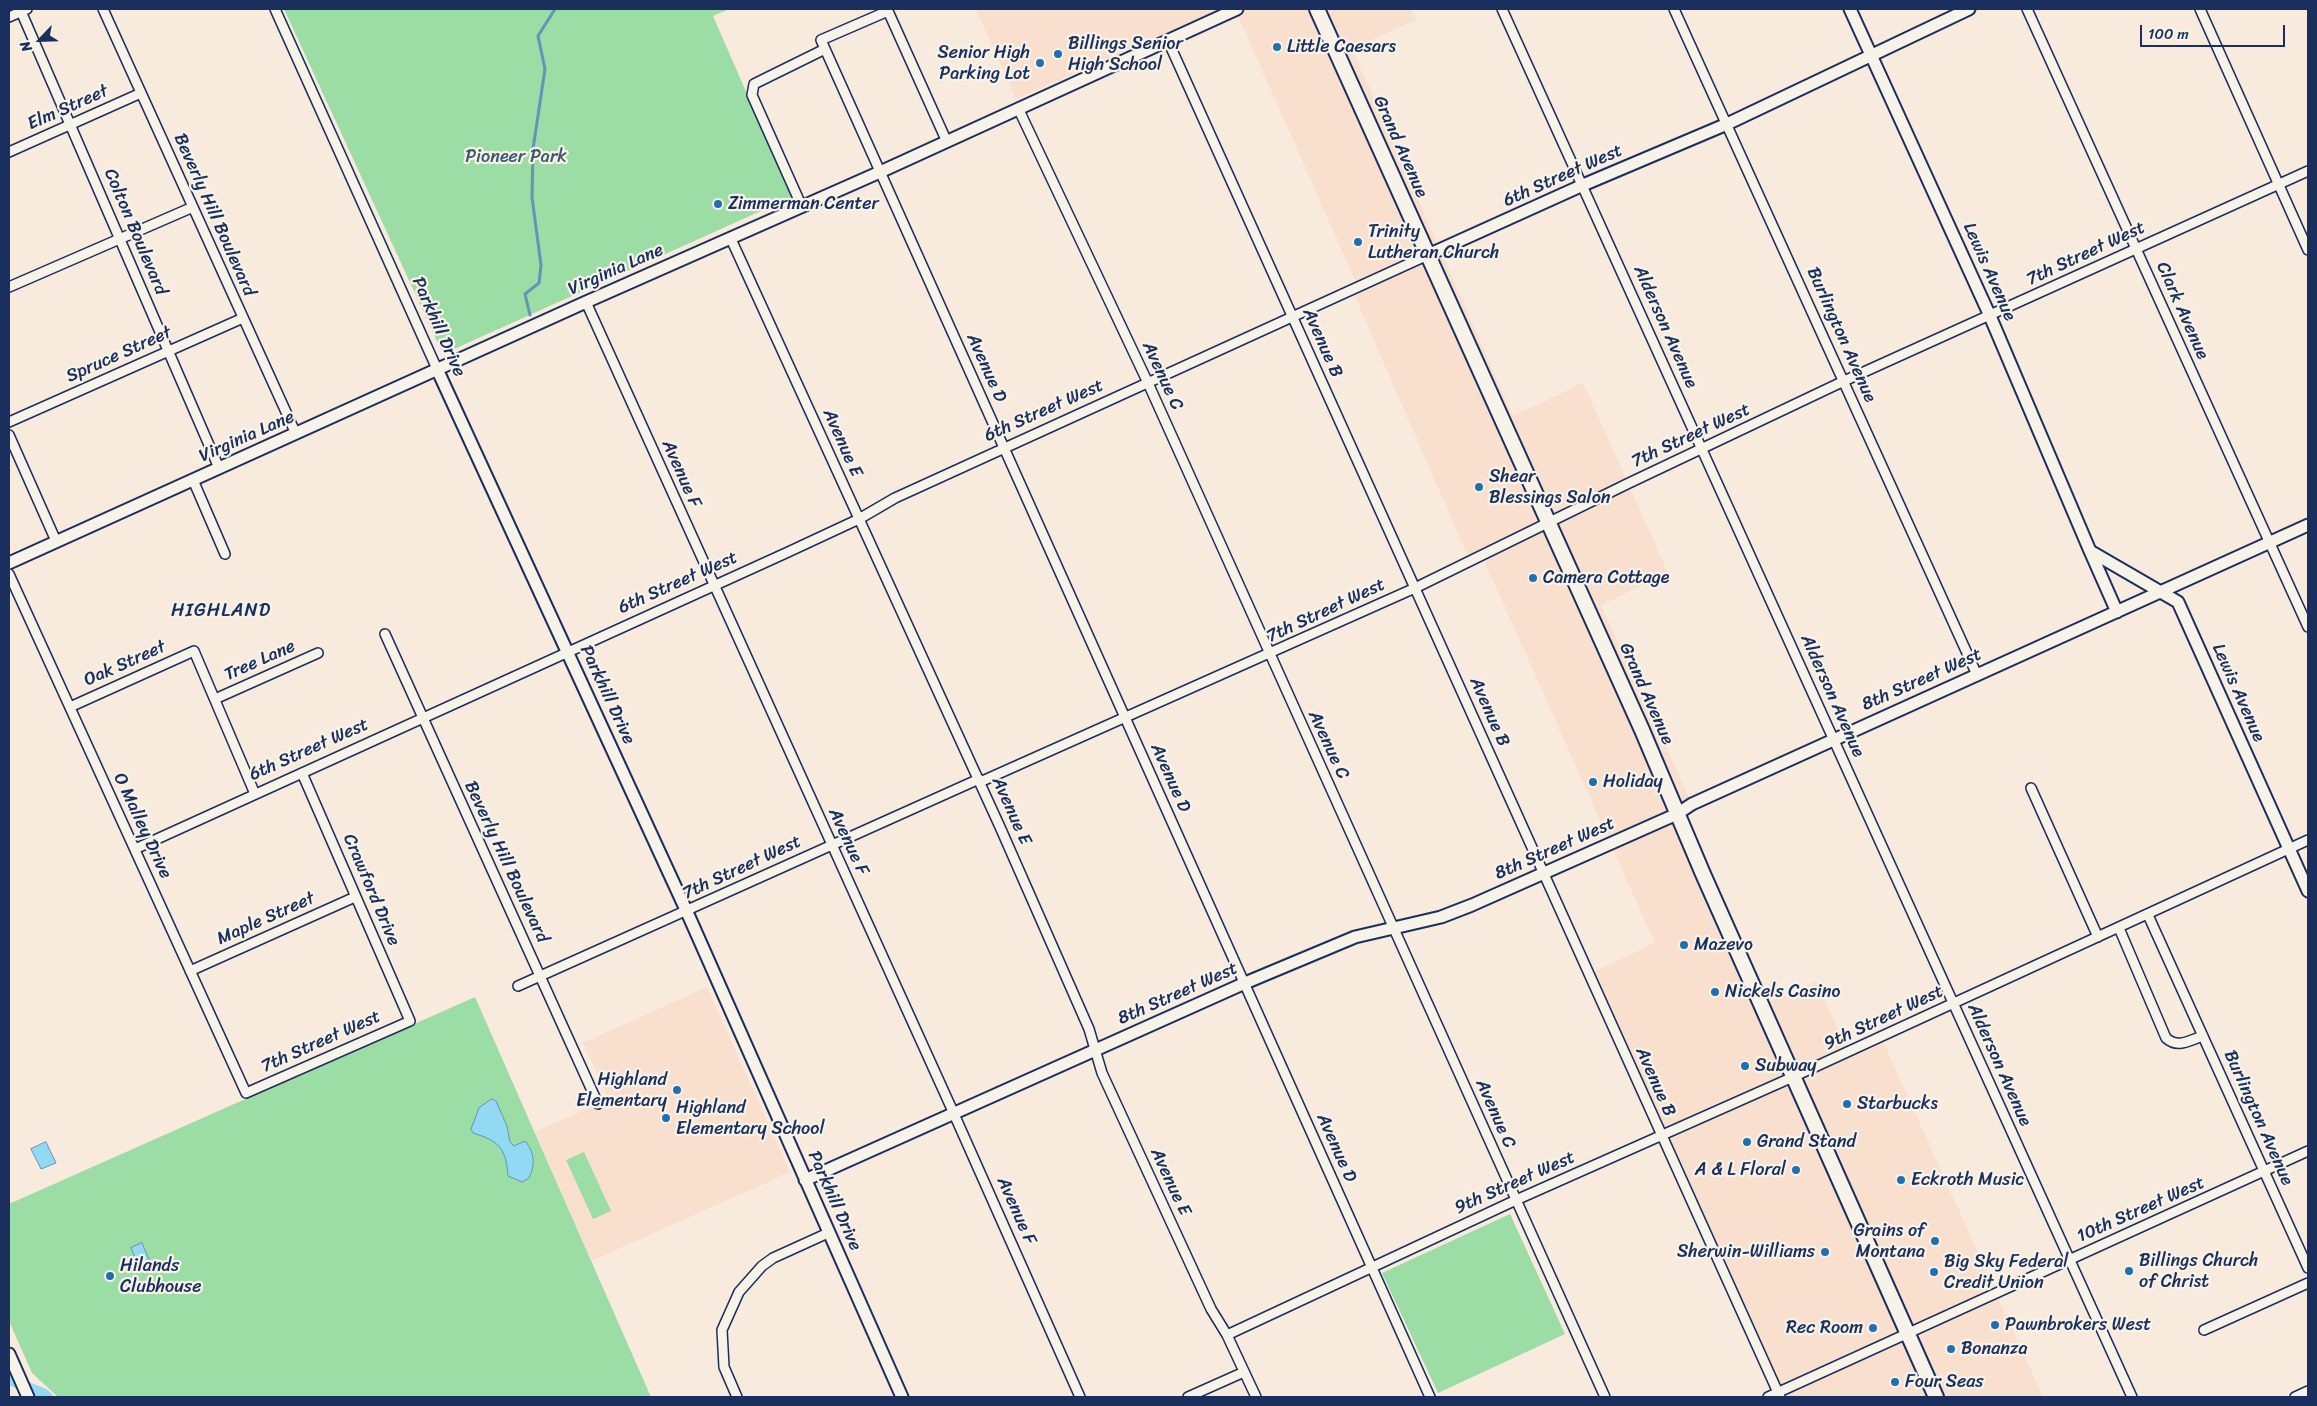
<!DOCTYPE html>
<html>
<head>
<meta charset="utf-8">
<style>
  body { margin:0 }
  #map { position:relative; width:2317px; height:1406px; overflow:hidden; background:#f8eadc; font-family:Sriracha,sans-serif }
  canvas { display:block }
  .frame { position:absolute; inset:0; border:10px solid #1b2f5e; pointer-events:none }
  .north { position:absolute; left:15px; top:15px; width:50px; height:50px; -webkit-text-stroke:4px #f7f3e8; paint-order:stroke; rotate:246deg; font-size:14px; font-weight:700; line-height:20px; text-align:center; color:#1b2f5e }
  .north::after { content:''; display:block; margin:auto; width:18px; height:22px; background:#1b2f5e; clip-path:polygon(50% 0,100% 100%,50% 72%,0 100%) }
  .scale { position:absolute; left:2140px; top:25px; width:145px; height:22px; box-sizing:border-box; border:2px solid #1b2f5e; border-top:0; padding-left:6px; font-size:15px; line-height:18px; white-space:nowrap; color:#1b2f5e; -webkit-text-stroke:4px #f7f3e8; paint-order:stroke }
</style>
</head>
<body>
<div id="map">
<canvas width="2317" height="1406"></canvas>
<div class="frame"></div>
<div class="north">N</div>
<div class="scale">100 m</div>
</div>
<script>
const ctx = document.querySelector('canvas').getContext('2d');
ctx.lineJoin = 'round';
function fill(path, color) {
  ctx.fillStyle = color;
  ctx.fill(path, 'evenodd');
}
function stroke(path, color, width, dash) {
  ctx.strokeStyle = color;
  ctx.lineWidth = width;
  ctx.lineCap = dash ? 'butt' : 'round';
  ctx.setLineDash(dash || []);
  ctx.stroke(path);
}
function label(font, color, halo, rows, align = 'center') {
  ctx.font = font + ' Sriracha,sans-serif';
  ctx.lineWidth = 4.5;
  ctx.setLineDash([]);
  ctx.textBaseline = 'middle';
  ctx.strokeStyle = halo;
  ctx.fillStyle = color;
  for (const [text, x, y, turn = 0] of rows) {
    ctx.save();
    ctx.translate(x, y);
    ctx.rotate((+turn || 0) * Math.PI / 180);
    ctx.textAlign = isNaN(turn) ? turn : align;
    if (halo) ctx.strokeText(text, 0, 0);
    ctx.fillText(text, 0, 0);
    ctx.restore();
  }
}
fill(new Path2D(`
  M976 9H1223L1016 99Z
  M1235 9H1411L1416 20 1352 49 1513 416 1583 383 1668 573 1601 605 1692 804 1677 814 1761 1006 1816 981 1848 1052 1881 1037 2043 1397H1780L1589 974 1655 943 1482 556 1470 561 1352 290 1358 287Z
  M707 987 790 1172 591 1261 535 1132 609 1099 583 1043Z`), '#f9dfce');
fill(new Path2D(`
  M284 9H729L713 16 792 197 443 354Z
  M475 997 651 1397H58L32 1373 9 1321V1204Z
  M584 1152 611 1211 593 1219 566 1160Z
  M1510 1214 1565 1334 1438 1393 1382 1273Z`), '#9cdca5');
const water = new Path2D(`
  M492 1099 496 1101 507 1126 510 1142 514 1146 525 1141C535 1153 535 1165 529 1178L522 1182 508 1176C506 1148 499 1141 473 1133L471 1129 479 1108Z
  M46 1142 56 1163 41 1169 31 1149Z
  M142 1243 151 1264 140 1269 131 1248Z`);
fill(water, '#92d9f4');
stroke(water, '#6295b8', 1);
stroke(new Path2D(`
  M530 315 525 294 539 283 541 265 532 197 533 149 545 69 538 36 555 9`), '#6295b8', 3);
stroke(new Path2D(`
  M9 1380 43 1393 48 1397`), '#92d9f4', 10);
const minor = new Path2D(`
  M20 9 219 468
  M103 9 296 434
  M275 9 437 369
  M1502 9 2132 1397
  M1674 9 1977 675
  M2027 9 2308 627
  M2200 9 2308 250
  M9 17 27 9
  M1168 41 1780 1397
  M1018 108 1148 383 1605 1397
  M947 142 888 11 821 40 1430 1397
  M9 152 141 93
  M802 207 752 95 754 84 825 49
  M731 239 1000 827 1089 1029 1102 1073 1211 1309 1227 1335 1256 1397
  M9 287 193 207
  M586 302 950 1105 1080 1397
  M9 422 243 318
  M9 435 56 541
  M193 480 225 554
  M9 574 246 1093 410 1021 302 773
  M385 634 598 1104
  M215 699 318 653
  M70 707 194 651 255 794
  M980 782 1415 588 1627 484 1844 381 2308 171
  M2031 788 2098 937
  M135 849 786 553 859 519 895 498 1428 255
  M2148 915 2308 1268
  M2119 928 2166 1038C2178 1049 2190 1040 2203 1036
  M190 971 355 897
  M518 986 979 779
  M2204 1330 2308 1283
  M1227 1335 1516 1200 1793 1077 2308 840
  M737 1397 724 1367 722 1330 739 1292 762 1266 773 1258 828 1233
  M1188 1397 1244 1372
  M1768 1397 2308 1151
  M2295 1397 2308 1391`);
const tertiary = new Path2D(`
  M1850 9 1990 316 2090 551 2178 602 2308 891
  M1428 255 1583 185 1727 124 1969 9
  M437 369 687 912 902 1397
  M2090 551 2117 612
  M9 563 586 302 880 172 1237 9
  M805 1180 1245 983 1355 937 1441 917 1472 905 1677 814 1692 804 2308 525
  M9 1354 28 1397`);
const primary = new Path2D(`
  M1317 9 1642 730 1703 874 1936 1397`);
stroke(minor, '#1b2f5e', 12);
stroke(tertiary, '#1b2f5e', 15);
stroke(primary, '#1b2f5e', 18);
stroke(minor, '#f7f3e8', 9);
stroke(tertiary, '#f7f3e8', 11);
stroke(primary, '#f7f3e8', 14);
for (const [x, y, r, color] of [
  [1277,47,5,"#1f6fb2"],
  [1058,54,5,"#1f6fb2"],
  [1040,63,5,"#1f6fb2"],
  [718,204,5,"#1f6fb2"],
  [1358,242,5,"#1f6fb2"],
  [1479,487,5,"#1f6fb2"],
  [1533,578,5,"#1f6fb2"],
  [1593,782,5,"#1f6fb2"],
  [1684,945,5,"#1f6fb2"],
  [1715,992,5,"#1f6fb2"],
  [1745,1066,5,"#1f6fb2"],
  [677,1090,5,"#1f6fb2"],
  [1847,1104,5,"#1f6fb2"],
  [666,1118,5,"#1f6fb2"],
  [1747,1142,5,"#1f6fb2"],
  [1796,1170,5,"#1f6fb2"],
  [1901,1180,5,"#1f6fb2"],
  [1935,1241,5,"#1f6fb2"],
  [1825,1252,5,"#1f6fb2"],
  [2129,1271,5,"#1f6fb2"],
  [1934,1272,5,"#1f6fb2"],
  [110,1276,5,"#1f6fb2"],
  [1995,1325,5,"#1f6fb2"],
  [1873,1328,5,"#1f6fb2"],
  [1951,1349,5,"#1f6fb2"],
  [1895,1382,5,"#1f6fb2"]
]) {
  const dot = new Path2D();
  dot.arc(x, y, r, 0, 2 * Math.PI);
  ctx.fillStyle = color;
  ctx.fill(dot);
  stroke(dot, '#f7f3e8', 2);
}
label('18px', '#1b2f5e', '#f7f3e8', [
  ["Billings Senior",1068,44],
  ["High School",1068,65],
  ["Little Caesars",1287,47],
  ["Senior High",1030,53,"right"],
  ["Parking Lot",1030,74,"right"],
  ["Zimmerman Center",728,204],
  ["Trinity",1368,232],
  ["Lutheran Church",1368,253],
  ["Shear",1489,477],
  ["Blessings Salon",1489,498],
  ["Camera Cottage",1543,578],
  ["Holiday",1603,782],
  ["Mazevo",1694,945],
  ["Nickels Casino",1725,992],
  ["Subway",1755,1066],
  ["Highland",667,1080,"right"],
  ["Elementary",667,1101,"right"],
  ["Starbucks",1857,1104],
  ["Highland",676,1108],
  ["Elementary School",676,1129],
  ["Grand Stand",1757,1142],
  ["A & L Floral",1786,1170,"right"],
  ["Eckroth Music",1911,1180],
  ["Grains of",1925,1231,"right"],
  ["Montana",1925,1252,"right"],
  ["Sherwin-Williams",1815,1252,"right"],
  ["Billings Church",2139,1261],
  ["of Christ",2139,1282],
  ["Big Sky Federal",1944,1262],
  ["Credit Union",1944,1283],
  ["Hilands",120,1266],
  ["Clubhouse",120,1287],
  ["Pawnbrokers West",2005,1325],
  ["Rec Room",1863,1328,"right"],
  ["Bonanza",1961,1349],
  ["Four Seas",1905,1382]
], 'left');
label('18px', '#1b2f5e', '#f7f3e8', [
  ["Elm Street",68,108,-24],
  ["Grand Avenue",1400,147,66],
  ["6th Street West",1563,176,-24],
  ["Beverly Hill Boulevard",214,215,66],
  ["Colton Boulevard",135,232,67],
  ["7th Street West",2086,254,-25],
  ["Virginia Lane",616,270,-24],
  ["Lewis Avenue",1989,272,66],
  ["Clark Avenue",2182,311,66],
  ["Parkhill Drive",438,327,66],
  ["Alderson Avenue",1665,327,66],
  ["Burlington Avenue",1841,335,66],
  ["Avenue B",1322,343,66],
  ["Spruce Street",119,355,-24],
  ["Avenue D",986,368,66],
  ["Avenue C",1162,376,65],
  ["6th Street West",1044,411,-24],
  ["7th Street West",1691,436,-25],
  ["Virginia Lane",247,437,-24],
  ["Avenue E",842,443,66],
  ["Avenue F",681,474,66],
  ["6th Street West",678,583,-24],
  ["7th Street West",1326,611,-25],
  ["Tree Lane",260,661,-24],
  ["Oak Street",125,664,-24],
  ["8th Street West",1922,680,-24],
  ["Lewis Avenue",2238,693,66],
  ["Grand Avenue",1646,694,66],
  ["Parkhill Drive",607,695,65],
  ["Alderson Avenue",1832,696,66],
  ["Avenue B",1489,712,66],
  ["Avenue C",1328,745,65],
  ["6th Street West",309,750,-24],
  ["Avenue D",1170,778,66],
  ["Avenue E",1011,811,66],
  ["O Malley Drive",142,826,65],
  ["Avenue F",848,842,65],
  ["8th Street West",1555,849,-24],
  ["Beverly Hill Boulevard",506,862,65],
  ["7th Street West",742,868,-25],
  ["Crawford Drive",371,890,67],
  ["Maple Street",266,919,-24],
  ["8th Street West",1178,994,-24],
  ["9th Street West",1884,1018,-25],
  ["7th Street West",321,1042,-24],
  ["Alderson Avenue",1999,1065,66],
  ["Avenue B",1655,1082,66],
  ["Avenue C",1495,1114,66],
  ["Burlington Avenue",2258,1118,66],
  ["Avenue D",1336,1148,66],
  ["Avenue E",1170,1182,65],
  ["9th Street West",1515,1183,-24],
  ["Parkhill Drive",834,1201,66],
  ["10th Street West",2141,1210,-24],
  ["Avenue F",1016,1211,66]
]);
label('18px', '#3b5a70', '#f7f3e8', [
  ["Pioneer Park",516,157]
]);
ctx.letterSpacing = '1px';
label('19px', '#1b2f5e', '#f7f3e8', [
  ["HIGHLAND",221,611]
]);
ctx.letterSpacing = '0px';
</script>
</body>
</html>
